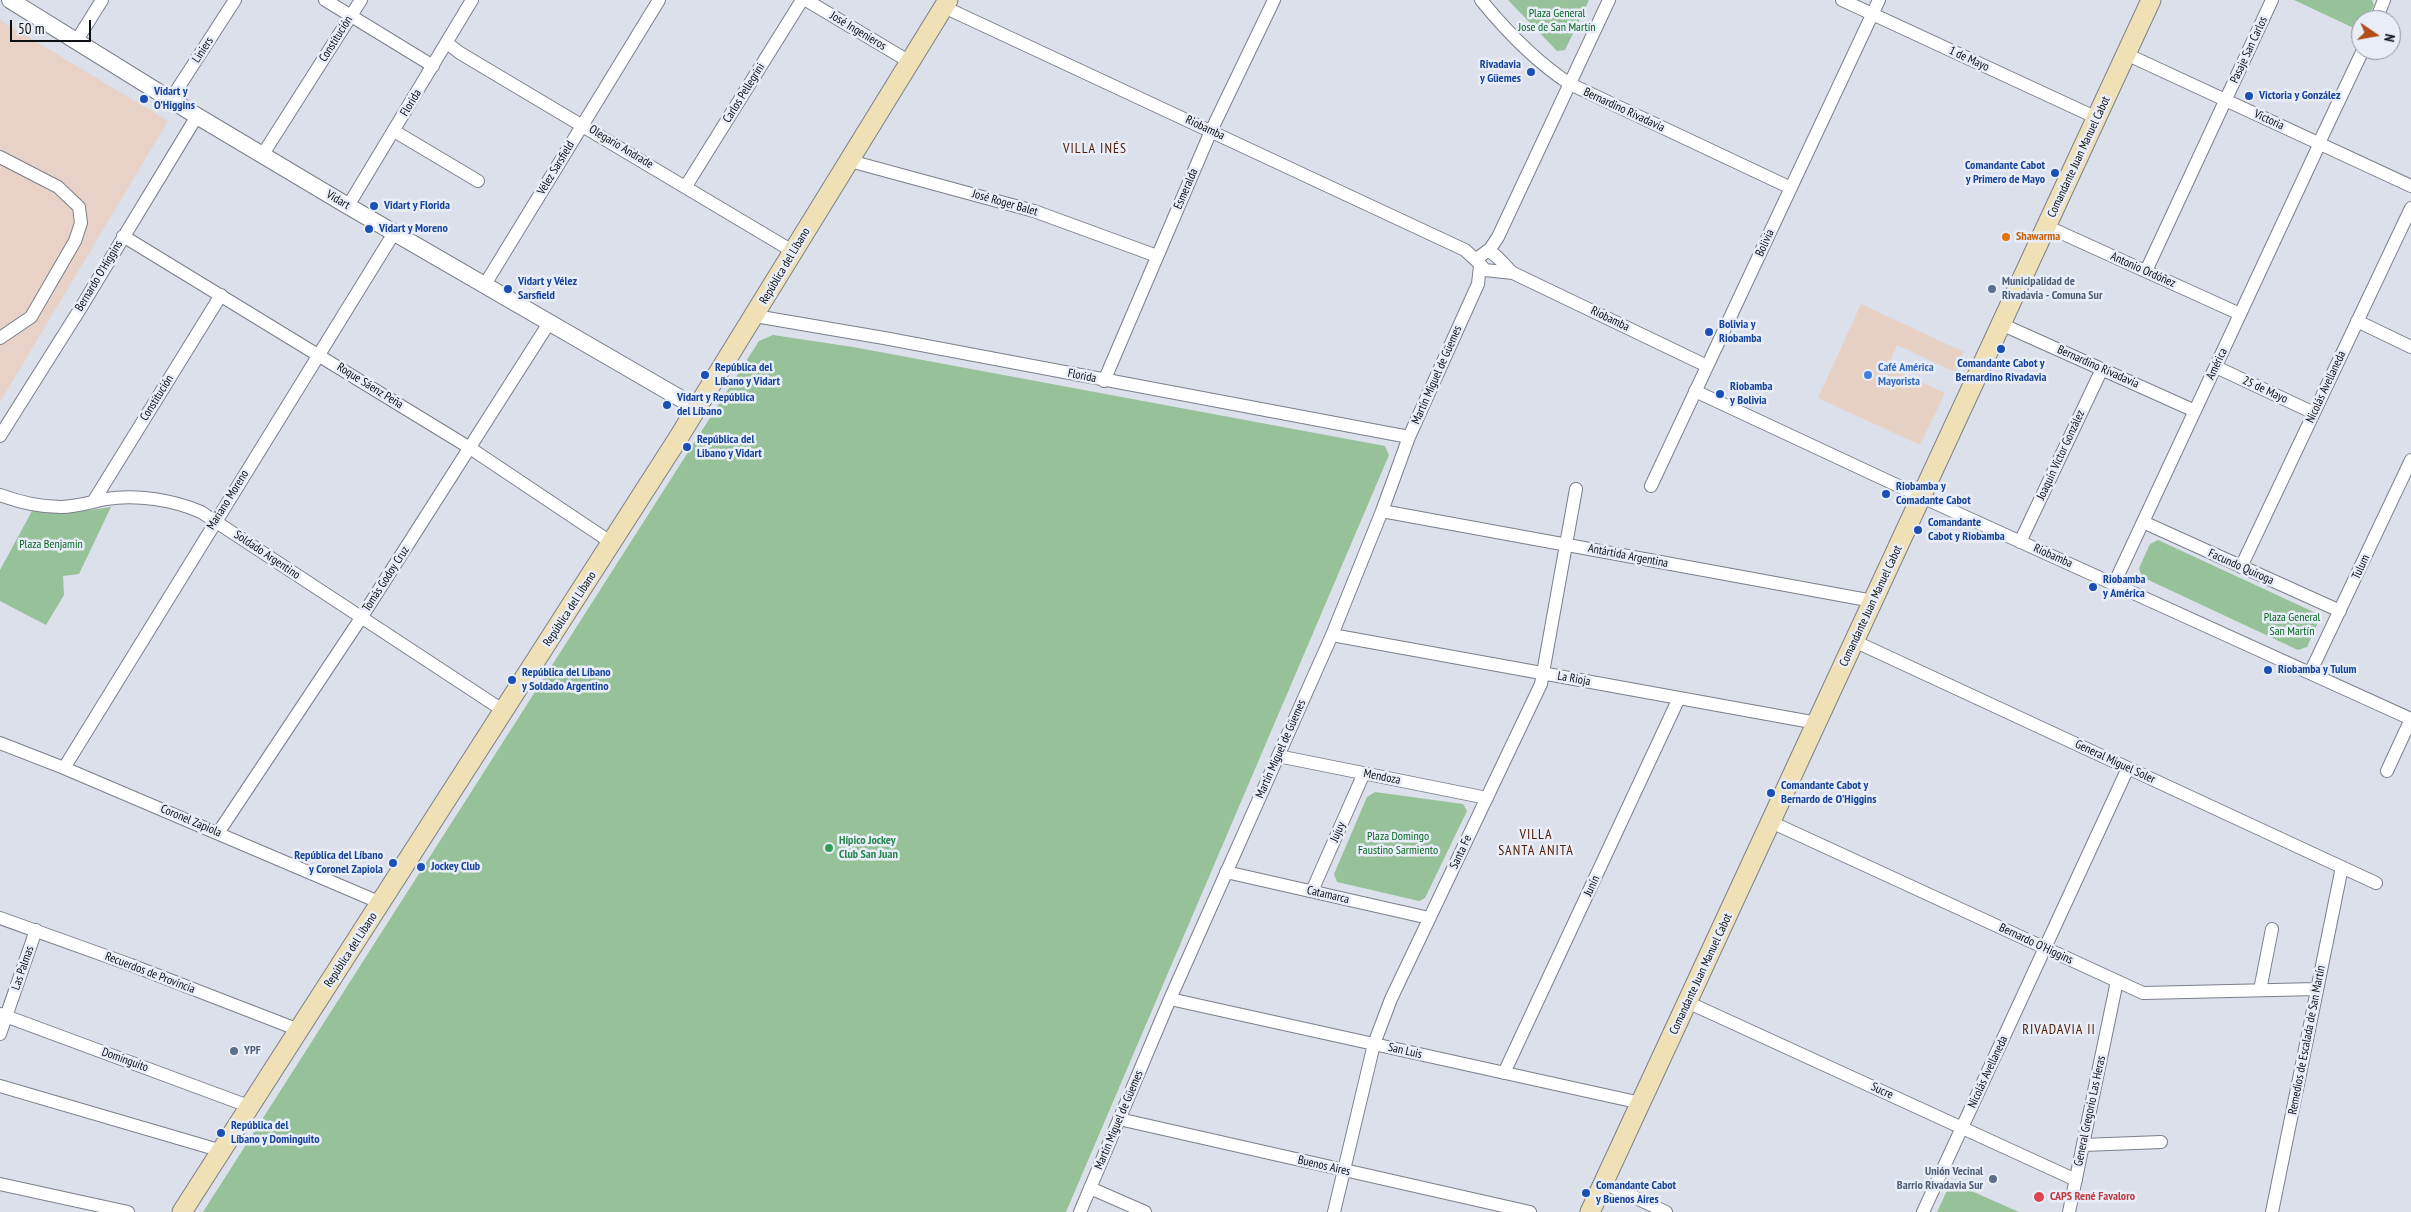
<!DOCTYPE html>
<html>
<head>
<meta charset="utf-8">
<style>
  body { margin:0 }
  #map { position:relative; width:2411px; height:1212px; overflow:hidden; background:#dbe0eb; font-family:"PT Sans Narrow",sans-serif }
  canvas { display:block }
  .north { position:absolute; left:2351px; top:10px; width:50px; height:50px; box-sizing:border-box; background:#e8edf8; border:1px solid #90949c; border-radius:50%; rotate:102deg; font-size:14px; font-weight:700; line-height:20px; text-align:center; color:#0d0f12 }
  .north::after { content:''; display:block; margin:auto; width:18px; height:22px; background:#b14e1a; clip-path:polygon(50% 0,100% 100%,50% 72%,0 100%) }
  .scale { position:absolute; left:10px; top:20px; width:81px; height:22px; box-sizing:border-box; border:2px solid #0d0f12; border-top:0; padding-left:6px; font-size:15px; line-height:18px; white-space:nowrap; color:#0d0f12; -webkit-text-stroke:4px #e8edf8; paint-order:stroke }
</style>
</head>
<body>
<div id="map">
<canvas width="2411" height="1212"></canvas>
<div class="north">N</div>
<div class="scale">50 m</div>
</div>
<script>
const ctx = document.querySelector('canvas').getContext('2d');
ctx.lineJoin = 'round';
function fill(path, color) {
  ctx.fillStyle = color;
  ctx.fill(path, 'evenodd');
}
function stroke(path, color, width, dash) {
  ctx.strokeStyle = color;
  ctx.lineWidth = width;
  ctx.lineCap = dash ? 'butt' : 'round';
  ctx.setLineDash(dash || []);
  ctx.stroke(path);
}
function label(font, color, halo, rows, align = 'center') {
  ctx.font = font + ' "PT Sans Narrow",sans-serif';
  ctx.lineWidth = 5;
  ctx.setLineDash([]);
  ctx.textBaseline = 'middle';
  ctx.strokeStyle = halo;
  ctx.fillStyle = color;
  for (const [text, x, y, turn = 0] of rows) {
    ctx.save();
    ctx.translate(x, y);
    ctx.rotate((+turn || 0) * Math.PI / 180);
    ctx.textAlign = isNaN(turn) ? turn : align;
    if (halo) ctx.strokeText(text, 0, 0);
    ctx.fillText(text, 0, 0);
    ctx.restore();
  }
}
fill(new Path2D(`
  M1861 304 1964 352 1955 372 1897 345 1888 366 1945 393 1920 445 1818 398Z`), '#e7d1c5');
fill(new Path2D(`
  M0 20 168 121 0 402Z`), '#e8d1c6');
fill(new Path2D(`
  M1508 0H1589L1565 50 1557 51Z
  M2294 0H2372L2374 5 2367 20H2361L2360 33V31Z
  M773 335 853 347 1385 446 1389 455 1066 1212H203L759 341Z
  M111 507 79 574 63 576 64 595 46 625 0 601V570L32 511 70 513Z
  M2158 540 2316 613 2319 620 2307 647 2298 650 2142 577 2139 568 2150 544Z
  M1375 792 1463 804 1467 811 1425 898 1419 901 1337 882 1334 874 1367 797Z
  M1951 1182 2019 1212H1937Z`), '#97c299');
const minor = new Path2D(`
  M325 0 433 66
  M806 0 910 62
  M1481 0C1507 32 1535 61 1570 84L1791 188
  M1842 0 2097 118
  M944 7 1465 250 1479 263
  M2376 20 2384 0
  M77 40 102 0
  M447 43 460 53 794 252
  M2126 54 2411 186
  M171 99 235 0
  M394 131 478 181
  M2319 143 2363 50
  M263 154 361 0
  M0 157 58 187 79 207 81 223 75 241 31 317 0 338
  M850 161 1034 211 1157 256
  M686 186 802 0
  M348 206 472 0
  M2046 226 2240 314
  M123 236 470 448 612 543
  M1487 251C1497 253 1505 267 1513 273L1707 366
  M2146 271 2272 0
  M1513 273 1485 270 1479 263V257L1490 249 1498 237 1609 0
  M484 286 659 0
  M755 316 884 338 1409 437
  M2357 321 2411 347
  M2001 324 2195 411
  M2216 367 2314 413
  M1104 381 1211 131 1274 0
  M1695 391 1935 503 2411 719
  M0 436 80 309 197 116
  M1651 486 1879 0
  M0 495C19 502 41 507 61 507 76 507 92 502 106 499 137 494 174 500 201 512L504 711
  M93 502 221 295
  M1382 511 1873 601
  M2143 522 2340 611
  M2020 542 2102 369
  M2241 567 2411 208
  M2114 584 2320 143
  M1332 635 1817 723
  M1854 641 2376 883
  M2310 673 2411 460
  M0 743 64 768 381 903
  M1278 756 1487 798
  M64 768 394 233
  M2387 771 2411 719
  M1771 822 2143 993 2317 989
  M218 833 361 618 549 323
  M1226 872 1429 918
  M1312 891 1364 773
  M0 918 131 965 299 1030
  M2260 990 2272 929
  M1170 999 1641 1103
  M1687 1002 2076 1180
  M0 1014 251 1107
  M0 1034 36 930
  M1504 1073 1679 698
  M0 1086 222 1151
  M1119 1119 1530 1212
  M2083 1145 2161 1142
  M1604 1183 1666 1212
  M0 1184 128 1212
  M1090 1188 1145 1212
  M1080 1212 1170 999 1332 635 1382 511 1409 437 1478 284 1480 266
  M1334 1212 1374 1044 1391 999 1541 684 1576 489
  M1923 1212 2128 768
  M2069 1212 2117 981
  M2272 1212 2342 867`);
const tertiary = new Path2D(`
  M10 0 197 116 348 206 697 408`);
const secondary = new Path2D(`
  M182 1212 677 440 948 0
  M1590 1212 2151 0`);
stroke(minor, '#7a7f89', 14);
stroke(tertiary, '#7a7f89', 18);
stroke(secondary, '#7a7f89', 21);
stroke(minor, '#fff', 12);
stroke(tertiary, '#fff', 16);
stroke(secondary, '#efe0b6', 19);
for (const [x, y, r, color] of [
  [1531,72,5,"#1a4fb4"],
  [2249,96,5,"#1a4fb4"],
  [144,99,5,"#1a4fb4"],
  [2055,173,5,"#1a4fb4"],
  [374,206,5,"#1a4fb4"],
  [369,229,5,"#1a4fb4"],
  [2006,237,5,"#e8710a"],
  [508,289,5,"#1a4fb4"],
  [1992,289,5,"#5c6f8a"],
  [1709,332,5,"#1a4fb4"],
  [2001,349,5,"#1a4fb4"],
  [705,375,5,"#1a4fb4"],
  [1868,375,5,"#3f7fe0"],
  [1720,394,5,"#1a4fb4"],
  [667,405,5,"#1a4fb4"],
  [687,447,5,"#1a4fb4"],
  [1886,494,5,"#1a4fb4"],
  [1918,530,5,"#1a4fb4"],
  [2093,587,5,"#1a4fb4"],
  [2268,670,5,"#1a4fb4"],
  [512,680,5,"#1a4fb4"],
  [1771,793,5,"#1a4fb4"],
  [829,848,5,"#2e9e5b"],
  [393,863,5,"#1a4fb4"],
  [421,867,5,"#1a4fb4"],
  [234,1051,5,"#5c6f8a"],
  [221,1133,5,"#1a4fb4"],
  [1993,1179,5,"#5c6f8a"],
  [1586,1193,5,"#1a4fb4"],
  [2039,1197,6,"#e0444e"]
]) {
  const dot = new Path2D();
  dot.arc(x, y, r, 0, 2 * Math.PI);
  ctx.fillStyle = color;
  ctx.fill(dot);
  stroke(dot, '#e8edf8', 2);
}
label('12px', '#076720', '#e8edf8', [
  ["Plaza General",1557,14],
  ["Jose de San Martín",1557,28],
  ["Plaza Benjamin",51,545],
  ["Plaza General",2292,618],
  ["San Martín",2292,632],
  ["Plaza Domingo",1398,837],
  ["Faustino Sarmiento",1398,851]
]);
label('12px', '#0d0f12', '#e8edf8', [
  ["José Ingenieros",858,31,31],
  ["Constitución",336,39,-58],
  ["Liniers",203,50,-57],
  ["Pasaje San Carlos",2249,50,-65],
  ["1 de Mayo",1969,59,25],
  ["Carlos Pellegrini",744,93,-58],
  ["Florida",411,103,-59],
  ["Bernardino Rivadavia",1624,110,25],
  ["Victoria",2269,120,25],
  ["Riobamba",1205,128,25],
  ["Olegario Andrade",621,147,31],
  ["Comandante Juan Manuel Cabot",2079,157,-65],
  ["Vélez Sarsfield",556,168,-59],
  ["Esmeralda",1186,189,-67],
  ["Vidart",338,200,31],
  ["José Roger Balet",1005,203,16],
  ["Bolivia",1765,243,-65],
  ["República del Líbano",785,266,-59],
  ["Antonio Ordóñez",2143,270,24],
  ["Bernardo O'Higgins",99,276,-59],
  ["Riobamba",1610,319,26],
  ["América",2217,364,-65],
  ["Bernardino Rivadavia",2098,367,24],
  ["Martín Miguel de Güemes",1437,375,-66],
  ["Florida",1082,376,11],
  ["Roque Sáenz Peña",370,386,32],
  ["Nicolás Avellaneda",2326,387,-65],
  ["25 de Mayo",2265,390,25],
  ["Constitución",157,398,-58],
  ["Joaquín Víctor González",2061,455,-65],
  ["Mariano Moreno",228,500,-58],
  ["Soldado Argentino",267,555,34],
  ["Antártida Argentina",1628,556,11],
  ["Riobamba",2053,556,24],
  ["Facundo Quiroga",2241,567,24],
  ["Tulum",2361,567,-65],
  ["Tomás Godoy Cruz",386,579,-57],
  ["Comandante Juan Manuel Cabot",1871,606,-65],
  ["República del Líbano",570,609,-57],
  ["La Rioja",1574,679,10],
  ["Martín Miguel de Güemes",1281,749,-66],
  ["General Miguel Soler",2115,762,25],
  ["Mendoza",1382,777,11],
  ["Coronel Zapiola",191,821,23],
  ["Jujuy",1338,832,-67],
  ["Santa Fe",1461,852,-65],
  ["Junín",1592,886,-65],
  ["Catamarca",1328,895,13],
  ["Bernardo O'Higgins",2036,944,25],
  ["República del Líbano",351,950,-57],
  ["Las Palmas",23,968,-71],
  ["Recuerdos de Provincia",150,973,21],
  ["Comandante Juan Manuel Cabot",1701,974,-65],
  ["Remedios de Escalada de San Martín",2307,1040,-79],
  ["San Luis",1405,1051,13],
  ["Dominguito",125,1060,20],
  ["Nicolás Avellaneda",1988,1072,-65],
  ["Sucre",1882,1091,25],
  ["General Gregorio Las Heras",2090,1111,-78],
  ["Martín Miguel de Güemes",1119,1120,-67],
  ["Buenos Aires",1324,1166,13]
]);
label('bold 12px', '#164399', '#e8edf8', [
  ["Rivadavia",1521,65,"right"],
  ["y Güemes",1521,79,"right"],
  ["Vidart y",154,92],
  ["O'Higgins",154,106],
  ["Victoria y González",2259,96],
  ["Comandante Cabot",2045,166,"right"],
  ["y Primero de Mayo",2045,180,"right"],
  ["Vidart y Florida",384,206],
  ["Vidart y Moreno",379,229],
  ["Vidart y Vélez",518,282],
  ["Sarsfield",518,296],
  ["Bolivia y",1719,325],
  ["Riobamba",1719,339],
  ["Comandante Cabot y",2001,364,"center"],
  ["Bernardino Rivadavia",2001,378,"center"],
  ["República del",715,368],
  ["Líbano y Vidart",715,382],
  ["Riobamba",1730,387],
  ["y Bolivia",1730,401],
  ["Vidart y República",677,398],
  ["del Líbano",677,412],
  ["República del",697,440],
  ["Libano y Vidart",697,454],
  ["Riobamba y",1896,487],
  ["Comadante Cabot",1896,501],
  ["Comandante",1928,523],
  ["Cabot y Riobamba",1928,537],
  ["Riobamba",2103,580],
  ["y América",2103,594],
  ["Riobamba y Tulum",2278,670],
  ["República del Líbano",522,673],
  ["y Soldado Argentino",522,687],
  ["Comandante Cabot y",1781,786],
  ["Bernardo de O'Higgins",1781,800],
  ["República del Líbano",383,856,"right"],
  ["y Coronel Zapiola",383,870,"right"],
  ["Jockey Club",431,867],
  ["República del",231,1126],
  ["Líbano y Dominguito",231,1140],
  ["Comandante Cabot",1596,1186],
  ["y Buenos Aires",1596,1200]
], 'left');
label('bold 12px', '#c56008', '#e8edf8', [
  ["Shawarma",2016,237]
], 'left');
label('bold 12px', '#4e5e75', '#e8edf8', [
  ["Municipalidad de",2002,282],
  ["Rivadavia - Comuna Sur",2002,296],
  ["YPF",244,1051],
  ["Unión Vecinal",1983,1172,"right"],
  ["Barrio Rivadavia Sur",1983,1186,"right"]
], 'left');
label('bold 12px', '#366cbe', '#e8edf8', [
  ["Café América",1878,368],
  ["Mayorista",1878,382]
], 'left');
label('bold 12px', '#27864d', '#e8edf8', [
  ["Hípico Jockey",839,841],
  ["Club San Juan",839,855]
], 'left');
label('bold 12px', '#be3a42', '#e8edf8', [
  ["CAPS René Favaloro",2050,1197]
], 'left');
ctx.letterSpacing = '1px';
label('14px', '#502008', '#e8edf8', [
  ["VILLA INÉS",1095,149],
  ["VILLA",1536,835],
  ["SANTA ANITA",1536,851],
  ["RIVADAVIA II",2059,1030]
]);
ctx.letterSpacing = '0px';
</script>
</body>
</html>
